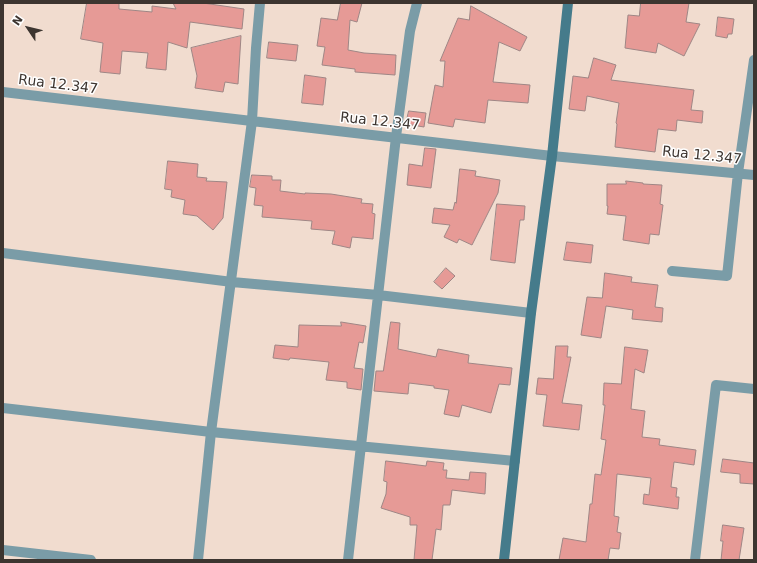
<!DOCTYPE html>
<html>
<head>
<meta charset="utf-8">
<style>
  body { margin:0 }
  #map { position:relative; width:757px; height:563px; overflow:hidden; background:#f1dccf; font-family:"DejaVu Sans",sans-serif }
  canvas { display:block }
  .frame { position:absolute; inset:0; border:4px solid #3d3530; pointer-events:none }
  .north { position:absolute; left:8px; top:8px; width:40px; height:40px; -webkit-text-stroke:3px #fff; paint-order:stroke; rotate:305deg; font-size:11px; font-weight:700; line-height:16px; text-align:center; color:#3d3530 }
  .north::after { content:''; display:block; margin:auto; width:14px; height:18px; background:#3d3530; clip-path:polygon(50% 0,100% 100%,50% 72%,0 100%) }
</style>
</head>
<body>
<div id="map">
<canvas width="757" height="563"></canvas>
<div class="frame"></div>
<div class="north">N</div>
</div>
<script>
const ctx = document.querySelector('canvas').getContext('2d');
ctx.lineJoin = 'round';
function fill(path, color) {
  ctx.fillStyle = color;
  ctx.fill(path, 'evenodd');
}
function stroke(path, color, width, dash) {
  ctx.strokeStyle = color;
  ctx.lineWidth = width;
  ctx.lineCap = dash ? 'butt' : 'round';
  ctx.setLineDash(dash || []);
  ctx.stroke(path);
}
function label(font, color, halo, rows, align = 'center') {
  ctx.font = font + ' "DejaVu Sans",sans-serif';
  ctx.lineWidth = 3;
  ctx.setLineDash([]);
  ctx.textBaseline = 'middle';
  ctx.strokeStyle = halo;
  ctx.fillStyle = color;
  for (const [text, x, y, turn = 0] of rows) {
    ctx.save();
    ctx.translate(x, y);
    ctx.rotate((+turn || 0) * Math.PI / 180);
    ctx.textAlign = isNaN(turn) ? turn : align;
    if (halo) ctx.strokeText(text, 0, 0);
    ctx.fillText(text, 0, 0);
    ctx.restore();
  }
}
const building = new Path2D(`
  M87 3H119V9L152 12V6L176 9 173 3H203L244 9 242 29 190 22 187 48 168 42 166 70 146 68 148 53 122 51 120 74 100 72 103 43 81 39Z
  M341 3H362L357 22 350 20 348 50 364 53 396 55 395 75 355 72V69L322 65 325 47 317 46 321 18 337 20Z
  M641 3H689L686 22 700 24 684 56 658 43 656 53 625 48 628 15 639 16Z
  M471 6 527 37 520 51 499 42 493 82 530 85 528 103 488 100 485 123 455 119 453 127 428 123 435 85 443 87 445 61H440L458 18 469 20Z
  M718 17 734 19 732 34H728L727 38 716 36Z
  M241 36 238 84 225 82 223 92 195 88 197 76 191 48Z
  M269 42 298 45 296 61 267 58Z
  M594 58 616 65 611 80 694 90 691 110 703 111 702 123 677 120 676 131 658 129 655 152 615 147 617 124 616 123 619 103 587 96 585 111 569 109 573 76 588 78Z
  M305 75 326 78 323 105 302 103Z
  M409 111 426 113 424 127 406 124Z
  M425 148 436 149 431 188 407 185 409 164 422 166Z
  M168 161 198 164 197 177 207 178 206 181 227 182 223 218 213 230 197 216 183 214 185 200 171 197 172 190 165 189Z
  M460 169 476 171 475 176 500 180 498 193 472 245 459 239 457 243 444 237 450 225 432 223 434 208 453 210 455 202 456 203Z
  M252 175 272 176V180H281L280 191 305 194V193L331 194 362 199 361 203 373 204 372 213 375 214 373 239 352 237 350 248 332 244 335 231 311 229 312 221 262 217 263 206 254 205 256 188 250 187Z
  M626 181 643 183V184L662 185 660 204 663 205 659 235 650 234 649 244 623 240 626 216 607 214 608 206H607V184H626Z
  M497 204 525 206 524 220H520L515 263 491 260Z
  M567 242 593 245 591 263 564 260Z
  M446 268 455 276 442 289 434 282Z
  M605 273 632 277 631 282 658 285 655 307 663 308 662 322 632 319 633 310 606 306 601 338 581 335 587 297 602 298Z
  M341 322 366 326 363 343 359 342 354 368 363 369 361 390 347 388V382L326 380 329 362 290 358 289 360 273 358 275 345 298 347 299 325 341 326Z
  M391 322 400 323 398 349 436 357 438 349 469 355 468 363 512 368 510 385 499 384 491 413 462 405 459 417 444 414 449 390 434 388V386L409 383 408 394 374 391 376 371H383Z
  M556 346H568L567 357H571L562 403 582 405 579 430 543 426 547 395 536 394 538 378 553 379Z
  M625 347 648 350 644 373 635 369 631 409 645 411 642 437 660 439 659 445 696 450 694 465 674 462 671 487 677 488 676 497H679L678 509 643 504 644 494 649 495 651 478 617 474 614 516 619 517 617 532 621 533 619 549 610 548 608 560H559L563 538 586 542 590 504H592L595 474 601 475 606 440 601 439 605 405H603L604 383 621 384Z
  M723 459 754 463V484L740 483V474L721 472Z
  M386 461 426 466 427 461 444 463 443 470H447L446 478 469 480 470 472 486 473 485 494 452 490 450 505H443L441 530 436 529 432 560H414L417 525H410V517L381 508 386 494 387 482 384 481Z
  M723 525 744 528 739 560H721L723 541H721Z`);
fill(building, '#e69a96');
stroke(building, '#9e8685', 1);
stroke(new Path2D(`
  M3 92 552 156 754 175
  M3 253 232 282 378 295 531 313
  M672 271 727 276 738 173 754 60
  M3 408 211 432 515 461
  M3 550 91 560
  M198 560 211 432 252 121 256 48 260 3
  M348 560 396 137 410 31 417 3
  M695 560 716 385 754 389`), '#7a9ca7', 10);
stroke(new Path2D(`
  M504 560 531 313 552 156 568 3`), '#457b8b', 10);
label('14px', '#3d3530', '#fff', [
  ["Rua 12.347",58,85,7],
  ["Rua 12.347",380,122,6],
  ["Rua 12.347",702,156,6]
]);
</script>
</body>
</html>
